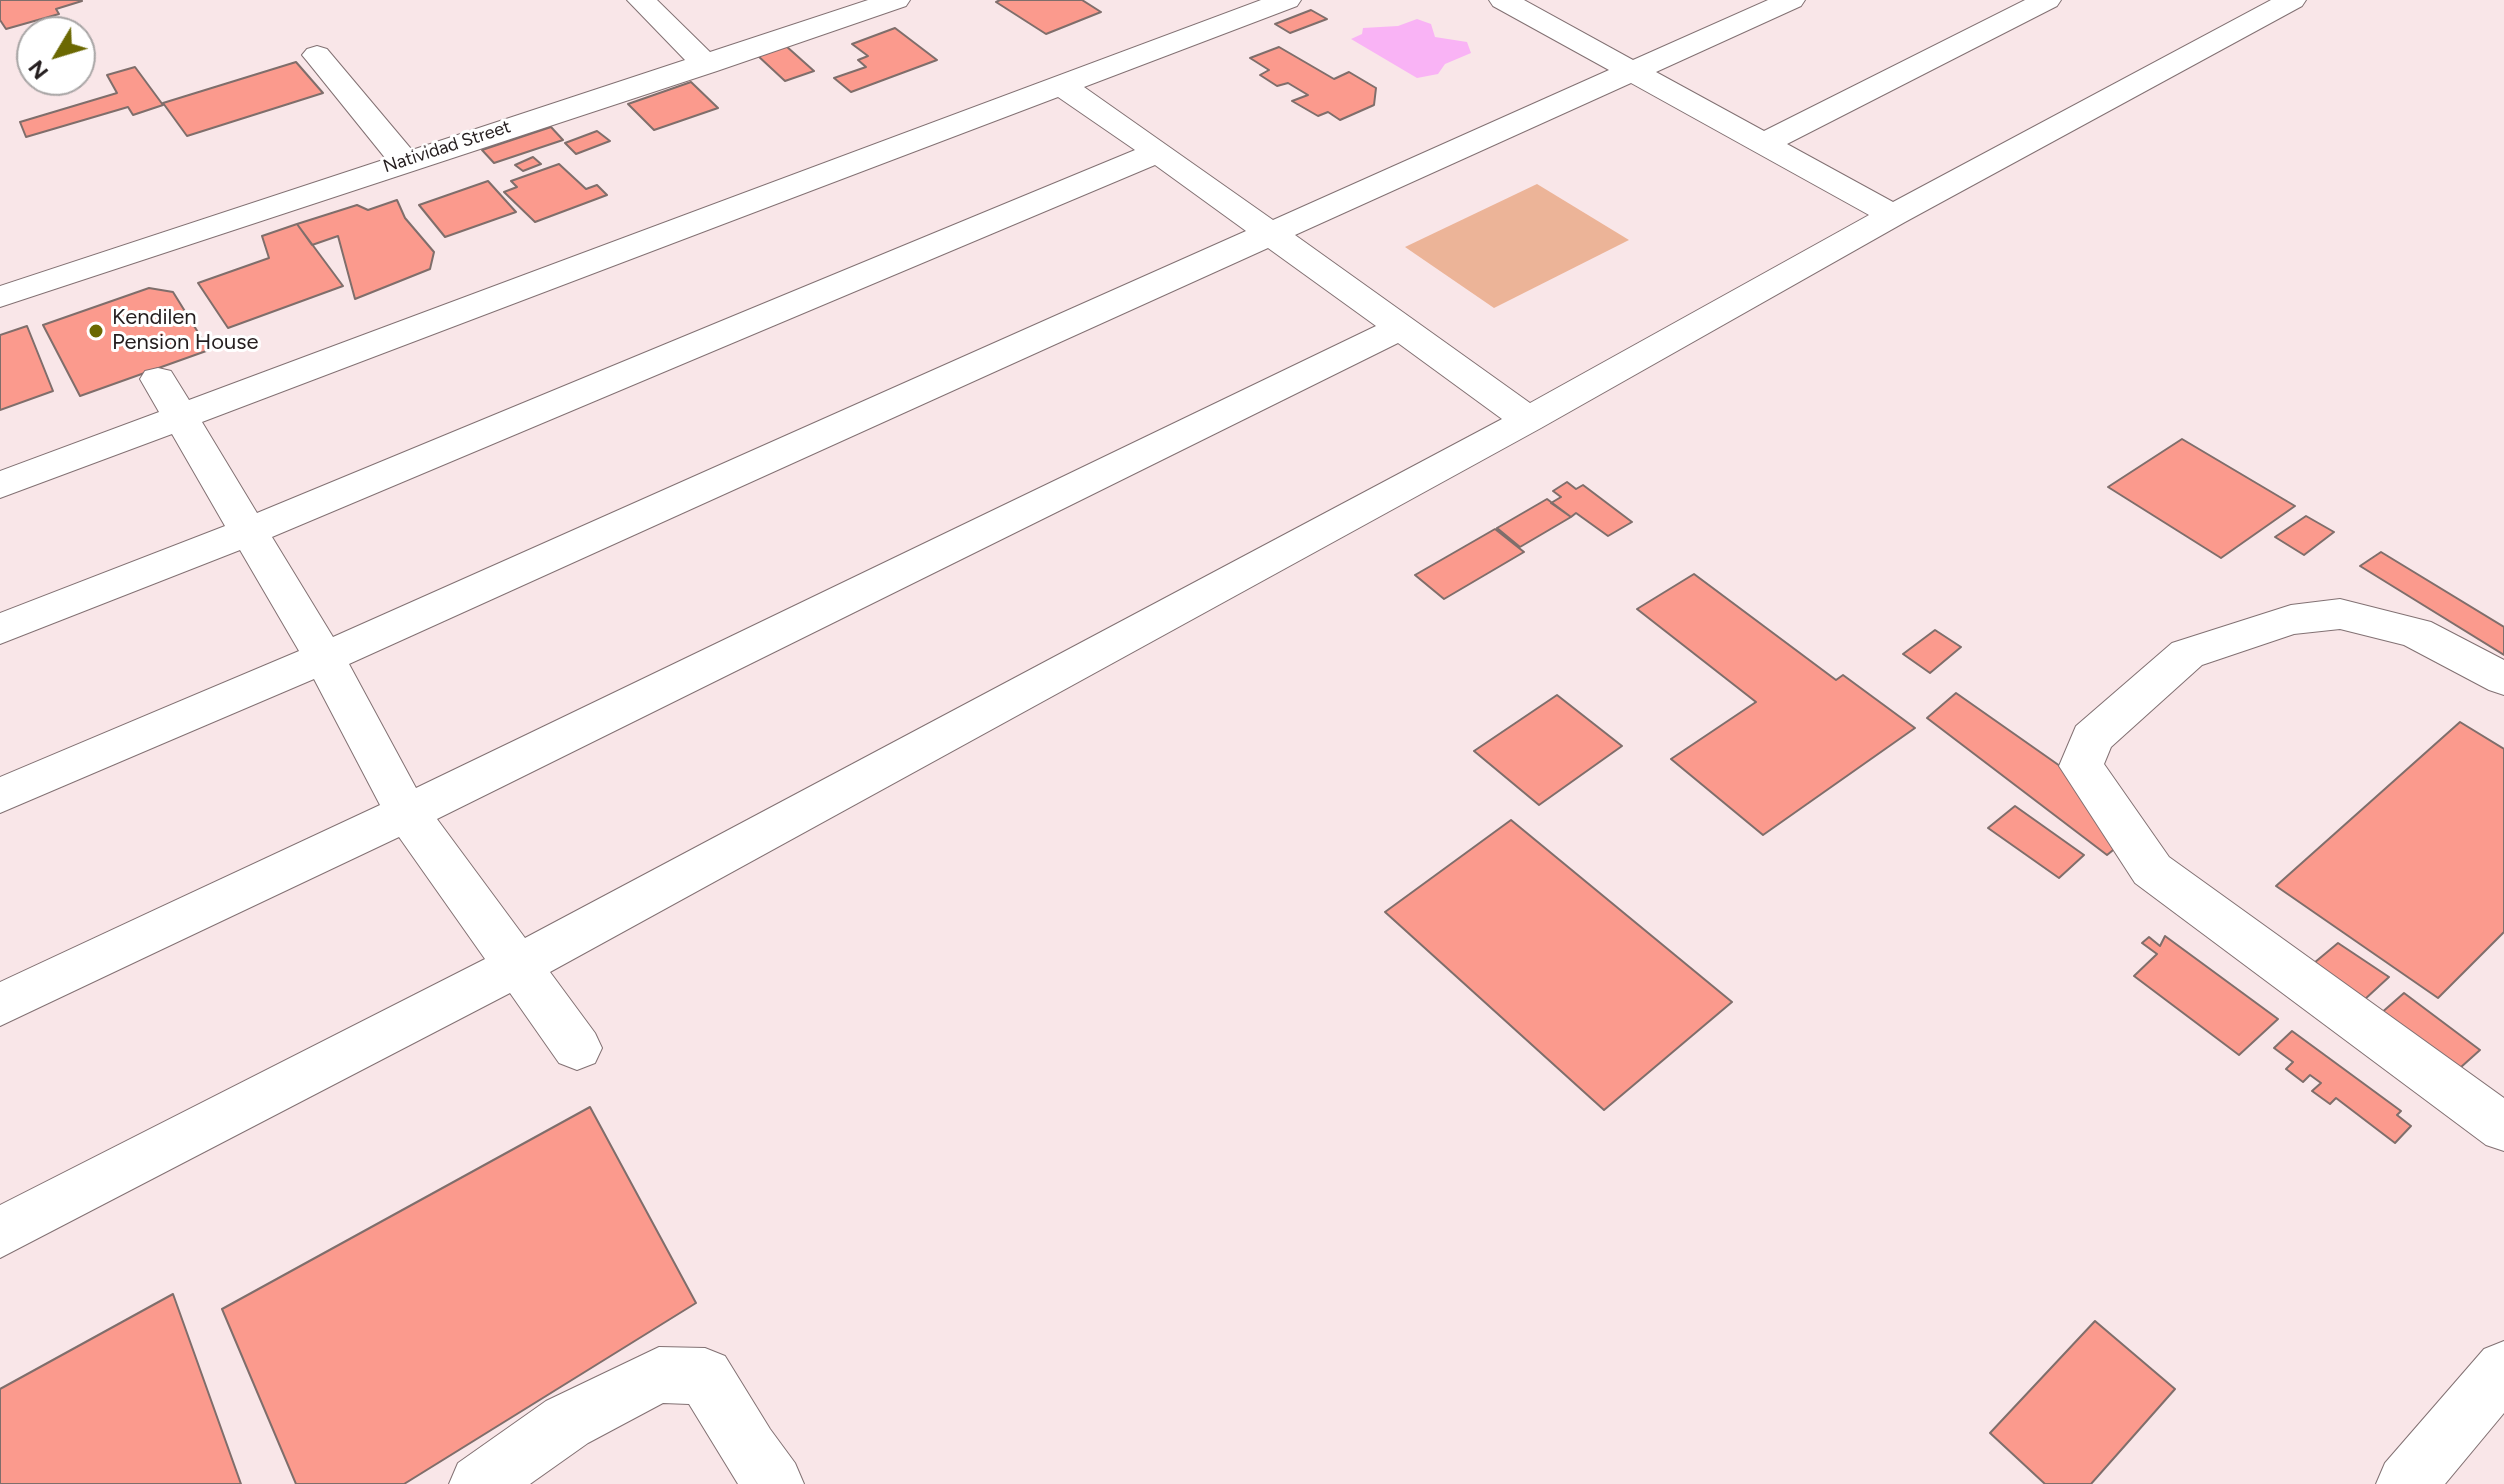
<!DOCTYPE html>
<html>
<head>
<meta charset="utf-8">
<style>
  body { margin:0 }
  #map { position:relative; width:2504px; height:1484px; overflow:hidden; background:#f9e6e8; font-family:Figtree,sans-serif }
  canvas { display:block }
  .north { position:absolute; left:16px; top:16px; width:80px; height:80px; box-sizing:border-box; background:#fff; border:2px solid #a8a5a5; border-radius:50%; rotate:232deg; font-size:22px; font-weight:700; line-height:32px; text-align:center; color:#251e1f }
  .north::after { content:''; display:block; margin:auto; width:28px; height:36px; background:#6b6802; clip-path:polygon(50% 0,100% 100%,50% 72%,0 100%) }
</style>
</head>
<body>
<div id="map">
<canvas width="2504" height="1484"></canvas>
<div class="north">N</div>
</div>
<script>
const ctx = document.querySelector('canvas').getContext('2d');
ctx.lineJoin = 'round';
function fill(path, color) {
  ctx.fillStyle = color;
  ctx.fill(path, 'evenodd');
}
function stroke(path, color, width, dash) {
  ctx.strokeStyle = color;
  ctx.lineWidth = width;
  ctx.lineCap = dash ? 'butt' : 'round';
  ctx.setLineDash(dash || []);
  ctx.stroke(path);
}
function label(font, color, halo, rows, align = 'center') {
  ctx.font = font + ' Figtree,sans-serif';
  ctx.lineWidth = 6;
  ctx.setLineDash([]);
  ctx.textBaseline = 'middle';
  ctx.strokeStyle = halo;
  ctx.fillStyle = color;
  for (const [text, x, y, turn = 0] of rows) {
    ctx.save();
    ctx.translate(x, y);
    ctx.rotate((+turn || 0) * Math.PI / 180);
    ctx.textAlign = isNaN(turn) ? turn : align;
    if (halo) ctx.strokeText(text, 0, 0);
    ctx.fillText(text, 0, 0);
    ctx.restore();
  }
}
fill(new Path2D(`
  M1537 184 1629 240 1494 308 1405 247Z`), '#ecb498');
fill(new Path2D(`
  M1417 19 1431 24 1435 37 1467 42 1471 53 1445 64 1438 74 1417 78 1351 39 1362 34 1363 28 1398 26Z`), '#f9b3f5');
const building = new Path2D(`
  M0 0H81L82 1 56 9 59 14 6 29 0 20Z
  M1000 0H1082L1101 12 1046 34 996 2Z
  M1311 10 1327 19 1290 33 1275 24Z
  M895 28 937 60 851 92 834 78 866 67 858 60 868 56 852 44Z
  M786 46 814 71 785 81 757 55Z
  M1279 47 1334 79 1349 72 1376 88 1374 105 1340 120 1328 112 1318 116 1292 101 1308 95 1288 83 1277 86 1260 75 1269 70 1250 58Z
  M296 62 323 93 187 136 163 103Z
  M135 67 163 105 133 115 128 107 26 137 20 122 117 93 107 75Z
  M691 82 718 108 654 130 628 104Z
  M551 127 563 140 494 163 482 150Z
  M597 131 610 141 576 154 565 143Z
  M533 157 541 164 523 171 515 165Z
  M559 164 586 189 597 185 607 195 535 222 504 192 517 187 511 181Z
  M488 181 516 212 445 237 419 205Z
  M397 200 405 218 434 252 430 269 355 299 338 236 312 245 297 224 357 205 368 210Z
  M297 224 343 286 228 328 198 283 269 258 262 236Z
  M149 288 173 292 209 350 80 396 43 325Z
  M27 326 53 391 0 410V335Z
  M2182 439 2295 506 2221 558 2108 487Z
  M1567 482 1576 489 1583 485 1632 522 1608 536 1576 513 1571 517 1551 503 1561 497 1553 491Z
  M1547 499 1571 517 1520 547 1497 528Z
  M2306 516 2334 532 2304 555 2275 537Z
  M1495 529 1524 552 1444 599 1415 575Z
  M2381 552 2504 627V655L2360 566Z
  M1694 574 1836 680 1843 675 1915 728 1763 835 1671 759 1756 702 1637 609Z
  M1935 630 1961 647 1930 673 1903 654Z
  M1956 693 2144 825 2107 855 1927 718Z
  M1557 695 1622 746 1539 805 1474 751Z
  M2460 722 2504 749V932L2438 998 2276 886Z
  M2015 806 2084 855 2059 878 1988 828Z
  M1511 820 1732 1002 1604 1110 1385 912Z
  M2165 936 2278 1019 2239 1055 2134 976 2157 954 2142 943 2149 937 2160 946Z
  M2338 943 2389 977 2364 1000 2314 963Z
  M2404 993 2480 1050 2431 1094 2355 1036Z
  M2292 1031 2401 1111 2397 1115 2411 1126 2395 1143 2336 1098 2330 1104 2312 1091 2321 1083 2310 1075 2303 1082 2286 1069 2293 1062 2274 1048Z
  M590 1107 696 1303 404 1484H296L222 1309Z
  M173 1294 241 1484H0V1389Z
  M2095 1321 2175 1389 2091 1484H2045L1990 1433Z`);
fill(building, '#fb9a8d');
stroke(building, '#7f6e6b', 2);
const minor = new Path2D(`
  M627 0H657L710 52 868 0H910L906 6 717 71 0 307V286L386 159 307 61 302 55 307 49 317 46 327 49 412 150 685 60Z
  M1261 0H1301L1297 6 1084 87 1273 220 1609 70 1493 6 1489 0H1524L1633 60 1768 0H1805L1801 6 1656 72 1764 131 2025 0H2061L2057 6 1787 144 1893 202 2271 0H2306L2302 6 1905 222 1541 428 550 972 595 1033 602 1048 595 1063 577 1070 559 1063 510 993 0 1258V1205L485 959 399 837 0 1026V982L380 805 314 679 0 813V777L299 651 240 550 0 644V613L225 526 172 434 0 498V471L159 412 140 379 145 371 158 368 171 371 189 400ZM1631 83 1869 215 1530 403 1295 235ZM1058 97 1135 150 257 513 202 422ZM1155 165 1246 231 333 637 272 537ZM1268 248 1376 326 416 788 349 664ZM1398 343 1502 419 525 938 437 819Z
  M2340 599 2431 622 2504 660V695L2489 690 2404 645 2340 629 2294 634 2202 665 2111 747 2104 764 2169 857 2504 1098V1151L2486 1145 2135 883 2059 766 2076 726 2172 643 2291 605Z
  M2504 1341V1413L2445 1484H2376L2385 1463 2484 1349Z
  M659 1347 705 1348 725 1356 770 1429 795 1463 804 1484H738L689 1404 663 1403 588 1443 530 1484H449L458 1463 546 1401Z`);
stroke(minor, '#827173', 2);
fill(minor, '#fff');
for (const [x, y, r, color] of [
  [96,331,8,"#6b6802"]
]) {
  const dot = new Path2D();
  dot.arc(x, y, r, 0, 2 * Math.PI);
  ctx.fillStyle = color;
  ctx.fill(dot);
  stroke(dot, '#fff', 3);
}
label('18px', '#251e1f', '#fff', [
  ["Natividad Street",447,147,-18]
]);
label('22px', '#251e1f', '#fff', [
  ["Kendilen",112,318],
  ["Pension House",112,343]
], 'left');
</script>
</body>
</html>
